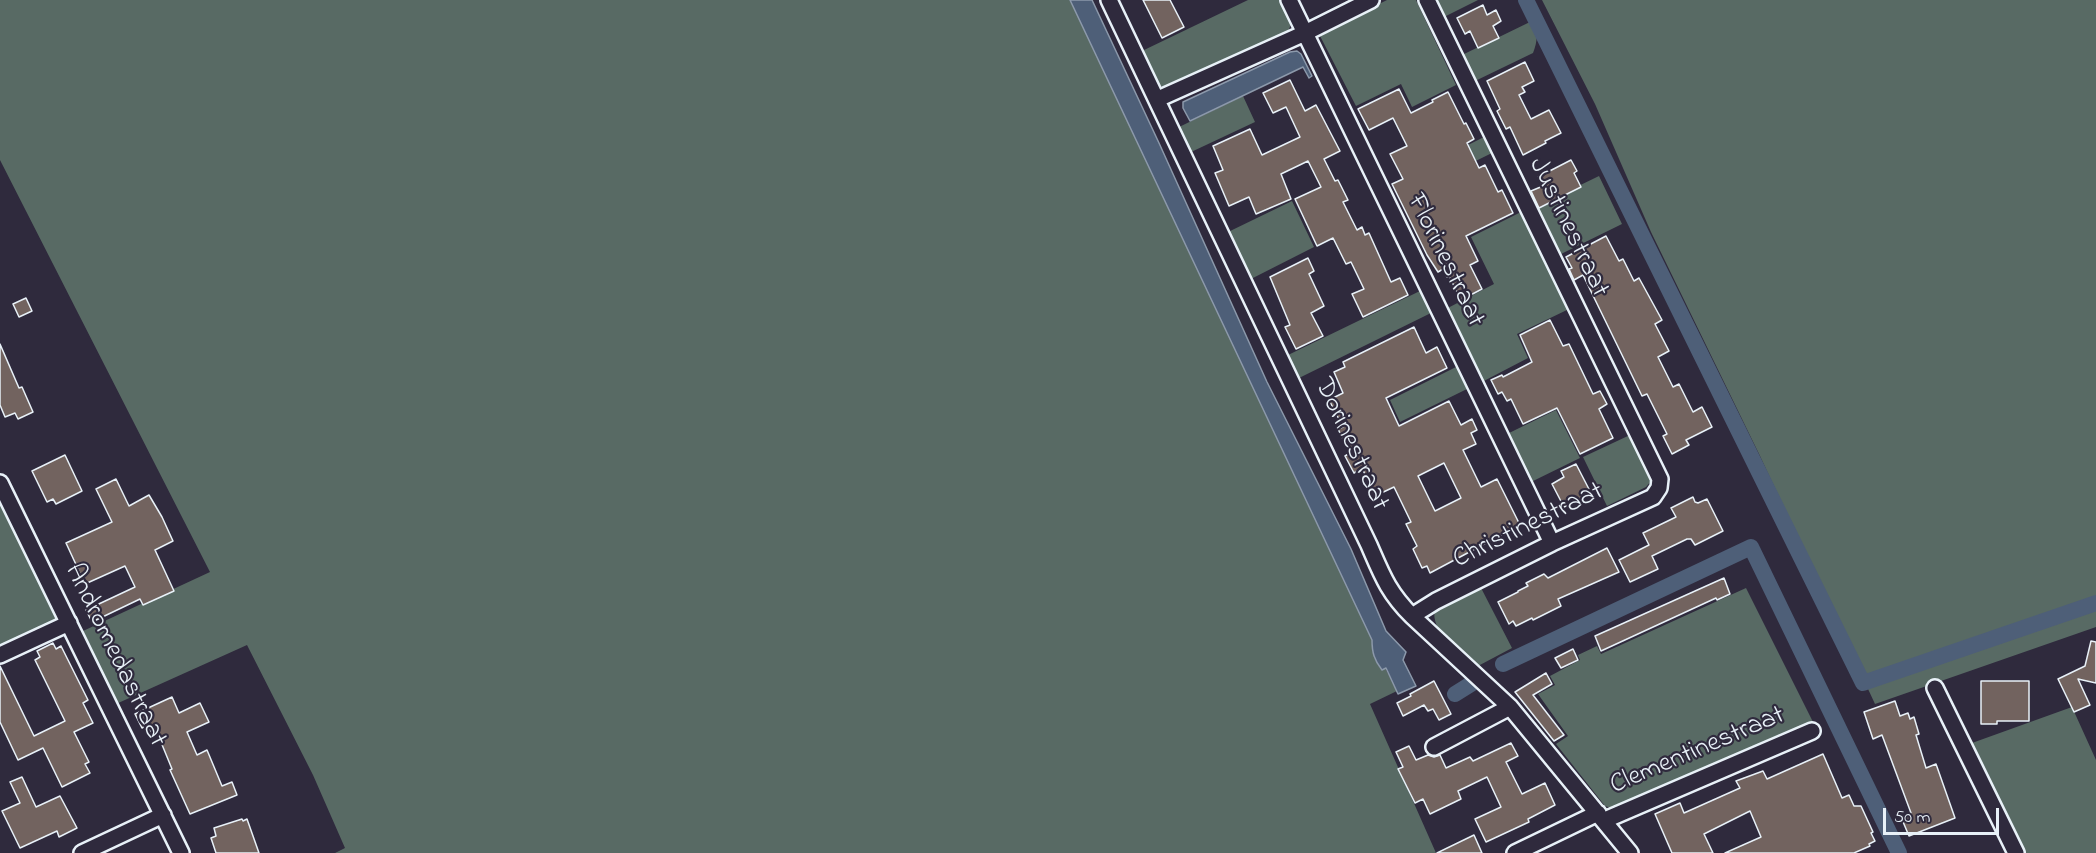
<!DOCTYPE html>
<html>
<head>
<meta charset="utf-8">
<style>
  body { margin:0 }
  #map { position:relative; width:2096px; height:853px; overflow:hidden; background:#2f2a3d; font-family:"Indie Flower",sans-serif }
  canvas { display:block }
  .scale { position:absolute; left:1883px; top:808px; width:116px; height:27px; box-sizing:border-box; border:3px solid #e8f1f8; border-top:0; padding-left:8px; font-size:18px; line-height:21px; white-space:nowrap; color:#e8f1f8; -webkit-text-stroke:4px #2f2a3d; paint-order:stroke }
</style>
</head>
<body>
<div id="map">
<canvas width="2096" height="853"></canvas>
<div class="scale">50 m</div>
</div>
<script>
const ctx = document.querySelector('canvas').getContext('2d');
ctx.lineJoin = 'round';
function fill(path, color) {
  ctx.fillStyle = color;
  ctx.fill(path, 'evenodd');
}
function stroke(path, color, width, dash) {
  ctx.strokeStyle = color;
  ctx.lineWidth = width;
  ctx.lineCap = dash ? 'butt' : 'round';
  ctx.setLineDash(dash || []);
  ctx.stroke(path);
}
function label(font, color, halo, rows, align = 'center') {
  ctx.font = font + ' "Indie Flower",sans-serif';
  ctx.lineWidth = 4.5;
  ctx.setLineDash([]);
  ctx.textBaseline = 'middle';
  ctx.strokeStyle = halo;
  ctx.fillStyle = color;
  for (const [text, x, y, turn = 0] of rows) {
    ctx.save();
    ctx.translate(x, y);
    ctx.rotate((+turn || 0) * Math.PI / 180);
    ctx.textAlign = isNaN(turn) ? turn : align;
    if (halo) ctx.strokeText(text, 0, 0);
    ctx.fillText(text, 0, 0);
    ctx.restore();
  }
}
fill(new Path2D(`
  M0 0H1072L1372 640C1372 652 1374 660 1382 670L1385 668 1397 691 1370 704 1436 853H335L345 848 313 775 247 645 116 704 83 631 210 572 0 160Z
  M1248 0H1282C1288 13 1296 22 1286 34L1164 88 1157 83 1142 51Z
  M1387 0H1416L1456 85 1412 107 1401 84 1356 106 1319 34Z
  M1433 0H1478L1442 18Z
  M1542 0H2096V627L1875 704 1760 456 1651 232 1595 104Z
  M1532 21C1538 33 1538 40 1533 53L1473 82 1460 56Z
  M1243 96 1255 122 1189 153 1177 128Z
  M1484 137 1492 153 1443 177 1436 161Z
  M1599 176 1622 224 1557 256 1533 208Z
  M1292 201 1314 247 1249 280 1226 233Z
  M1523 211 1569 309 1517 334 1528 358 1480 383 1444 310 1494 284 1471 237Z
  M1422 290 1433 312 1297 379 1286 356Z
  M1458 366 1469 388 1400 422 1390 400Z
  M1556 410 1580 458 1529 483 1505 435Z
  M1630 435 1652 480 1646 487 1607 506 1583 457Z
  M0 487 59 615 58 620 0 651Z
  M1479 584 1512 648 1478 666C1461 651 1429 633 1435 608Z
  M1746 588 1813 722 1611 808 1605 806 1556 744 1568 736 1538 694 1555 685 1550 676 1580 660 1578 655 1597 646 1601 654Z
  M2072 707 2096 760V853H2025L1972 743Z`), '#586a64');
const water = new Path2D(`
  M1070 0H1092L1159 143 1267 382 1351 549 1386 631 1406 652 1403 660 1416 686 1398 694 1386 668 1382 670C1374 660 1372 652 1372 640Z
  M1297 51 1301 54 1312 76 1309 78 1303 67 1190 121 1183 108V102L1290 52Z`);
fill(water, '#4e5f78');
stroke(water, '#8c99ab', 1.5);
stroke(new Path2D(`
  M1526 0 1863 683 2096 603
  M1503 664 1751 547 1899 853
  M1455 694 1471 684`), '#4e5f78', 16);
const building = new Path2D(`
  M1143 0H1170L1184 27 1162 38Z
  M1483 5 1487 15 1496 10 1501 21 1493 26 1499 38 1478 48 1470 31 1465 34 1457 18Z
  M1525 62 1534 81 1522 87 1525 92 1519 95 1531 119 1549 110 1561 133 1545 141 1546 143 1523 155 1510 127 1506 129 1497 111 1500 109 1487 81Z
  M1290 80 1305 111 1316 105 1340 151 1324 159 1335 181 1338 180 1348 200 1343 202 1357 230 1362 227 1365 235 1369 233 1391 282 1400 278 1408 295 1363 317 1352 294 1364 289 1351 262 1346 264 1333 238 1317 246 1295 199 1321 187 1308 161 1281 174 1291 199 1256 214 1249 197 1229 206 1215 173 1223 170 1213 146 1250 129 1262 155 1300 137 1286 107 1273 113 1263 93Z
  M1399 89 1411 113 1433 102 1432 100 1448 92 1464 124 1466 123 1474 139 1467 143 1479 168 1485 165 1498 192 1502 190 1513 213 1466 236 1478 261 1470 265 1482 289 1461 300 1449 276 1447 277 1443 269 1438 272 1427 255 1392 184 1403 179 1390 154 1407 146 1393 118 1369 130 1358 109Z
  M1571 160 1577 171 1574 173 1581 187 1539 208 1531 191 1543 186 1538 177Z
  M1606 236 1619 261 1623 259 1634 281 1639 278 1662 320 1655 324 1669 351 1658 357 1673 387 1679 384 1693 412 1702 407 1712 427 1686 440 1689 445 1672 454 1663 436 1667 434 1647 394 1642 396 1583 275 1574 280 1569 269 1572 268 1566 257Z
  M1308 258 1314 271 1309 274 1324 306 1311 313 1323 336 1296 349 1285 327 1290 325 1270 277Z
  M26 298 32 311 19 317 13 304Z
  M1550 320 1563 346 1569 344 1593 394 1600 391 1607 404 1599 409 1613 438 1580 454 1557 408 1523 424 1511 399 1507 401 1502 392 1498 394 1491 380 1502 375 1503 377 1532 362 1520 335Z
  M1414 327 1426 353 1437 347 1447 368 1386 398 1399 426 1449 401 1461 425 1472 419 1477 430 1471 433 1476 444 1463 450 1481 487 1497 479 1520 525 1430 573 1427 566 1422 568 1413 549 1417 546 1406 524 1411 522 1394 487 1375 496 1362 468 1354 473 1345 456 1350 453 1338 429 1343 427 1329 400 1343 393 1334 372 1345 367 1343 362ZM1444 463 1461 498 1435 511 1418 476Z
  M0 344 19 388 22 387 33 412 18 419 15 413 5 417 0 405Z
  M65 455 82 491 56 504 53 499 47 502 32 471Z
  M1576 464 1591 493 1564 507 1552 484 1564 477 1561 471Z
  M116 479 129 506 149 495 162 517 173 541 155 550 174 591 143 605 140 599 92 622 86 610 135 587 125 566 85 584 66 543 112 522 96 489Z
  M1693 497 1695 502 1698 503 1707 499 1723 531 1695 545 1691 539H1687L1652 556 1658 569 1630 582 1619 560 1649 545 1643 533 1676 517 1671 508Z
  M1607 548 1619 572 1558 599 1561 606 1533 620 1532 618 1516 626 1513 621 1509 624 1498 602 1518 592V591L1528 586 1526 583 1544 574 1548 578Z
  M1724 578 1730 594 1717 600 1716 598 1601 651 1595 636Z
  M2091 641 2096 642V683L2078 679 2090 705 2074 712 2058 679 2085 666Z
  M53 643 56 649 61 646 88 700 83 703 93 723 74 732 89 762 85 764 90 773 62 787 43 748 18 760 0 722V666L34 736 65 721 35 660 40 657 37 651Z
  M1573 649 1578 660 1561 668 1555 658Z
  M1546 673 1552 684 1533 695 1564 735 1554 741 1515 692Z
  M1434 681 1451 714 1439 720 1433 709 1428 711 1424 705 1403 716 1397 703 1411 696 1410 694Z
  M1981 681H2029V721H1997V724H1981Z
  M172 697 179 713 200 703 209 722 187 732 197 755 207 750 222 786 232 782 237 795 190 814 170 770 172 769 156 730 151 732 148 725 142 728 135 714Z
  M1895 701 1900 716 1908 713 1910 719 1914 717 1919 734 1916 735 1926 768 1936 764 1955 818 1909 836 1901 817 1911 813 1882 735 1873 739 1864 712Z
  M1511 743 1518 756 1506 762 1522 794 1545 783 1555 805 1528 819 1529 822 1486 842 1475 819 1501 807 1487 777 1458 791 1461 799 1430 814 1423 799 1415 803 1398 769 1403 767 1396 752 1409 746 1416 760 1428 755 1434 757 1440 755 1446 768 1470 757 1473 761Z
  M1823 754 1842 798 1849 795 1854 806H1861L1873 832 1871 833 1875 841 1869 844 1870 846 1854 853H1725L1761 837 1750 811 1704 834 1713 853H1672L1655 814 1680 803 1684 813 1740 788 1736 781 1763 771 1767 779Z
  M22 777 36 807 60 796 77 828 59 837 57 831 20 848 2 811 20 803 10 782Z
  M242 819 243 821 247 819 259 853H216L211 838 216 836 214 828Z
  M1474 835 1482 853H1437Z`);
fill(building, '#72635f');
stroke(building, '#e8f1f8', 1.5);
const minor = new Path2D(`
  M1109 0 1369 545C1382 575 1388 592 1412 616L1510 707 1630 853
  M1289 0 1552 543
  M1158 99 1305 33 1371 0
  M0 483 181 853
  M1412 616 1436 601 1552 543 1653 497 1659 488 1660 479 1427 0
  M0 655 69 623
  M1935 688 2016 853
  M1434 747 1510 707
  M1605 820 1812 731
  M82 853 163 815
  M1515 853 1598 813`);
stroke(minor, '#e8f1f8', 20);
stroke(minor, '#2f2a3d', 15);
label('27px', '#e8f1f8', '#2f2a3d', [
  ["Justinestraat",1567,228,64],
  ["Florinestraat",1444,261,64],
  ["Dorinestraat",1350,445,65],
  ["Christinestraat",1529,527,-26],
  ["Andromedastraat",114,656,64],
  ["Clementinestraat",1698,752,-23]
]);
</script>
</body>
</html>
